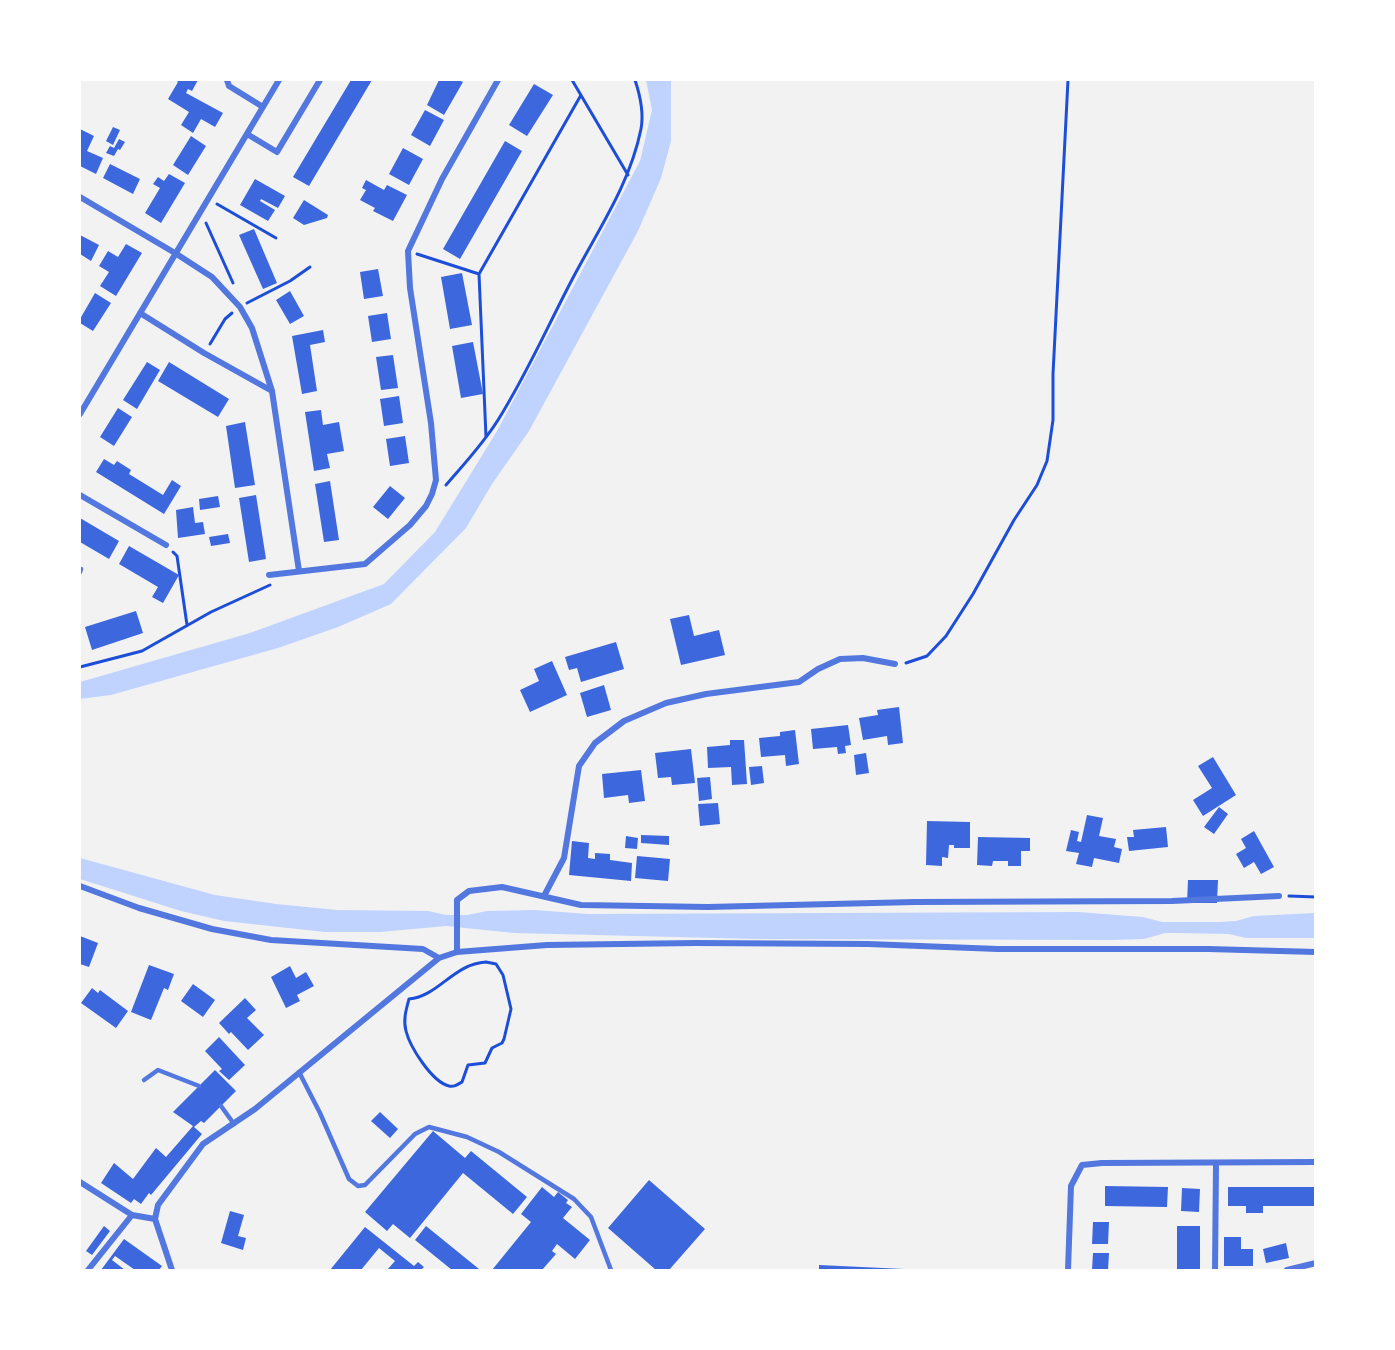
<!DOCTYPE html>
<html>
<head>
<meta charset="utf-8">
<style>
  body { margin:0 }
  #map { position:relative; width:1395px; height:1350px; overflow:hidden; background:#f2f2f2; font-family:"Roboto Condensed",sans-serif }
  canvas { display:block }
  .frame { position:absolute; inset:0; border:81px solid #fff; pointer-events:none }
</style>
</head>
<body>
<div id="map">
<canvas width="1395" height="1350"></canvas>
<div class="frame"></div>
</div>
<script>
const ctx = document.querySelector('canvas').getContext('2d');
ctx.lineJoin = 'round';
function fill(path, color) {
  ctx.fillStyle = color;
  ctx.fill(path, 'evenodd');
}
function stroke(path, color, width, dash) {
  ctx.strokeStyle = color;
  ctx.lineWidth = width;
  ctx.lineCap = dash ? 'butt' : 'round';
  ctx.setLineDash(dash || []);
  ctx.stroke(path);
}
fill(new Path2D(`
  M646 80H671V141L661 178 638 231 529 431 492 484 466 528 391 604 338 627 278 648 111 695 80 699V682L250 633 384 584 435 532 497 431 640 161 652 110Z
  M80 858 215 895 276 904 337 910 428 911 446 915H467L487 911 535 910 588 914 1078 912 1143 917 1162 922H1219L1236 921 1254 916 1315 913 1316 938H1246L1229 934 1175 933H1165L1144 939 1112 940 757 939 514 933 446 926 380 932H325L224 921 181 911 80 879Z`), '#bfd3fe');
fill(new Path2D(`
  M176 80H198L192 91 188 89 186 93 223 113 215 127 201 119 193 133 181 125 189 112 168 99 178 82Z
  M351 80H372L309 186 293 177Z
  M439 80H458L463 82 444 115 427 105Z
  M534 84 553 95 527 136 509 125Z
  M425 110 444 120 430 146 411 135Z
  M113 127 120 130 113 145 106 141Z
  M80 129 94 136 87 151 103 158 96 174 80 166Z
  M191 136 206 146 188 175 173 165Z
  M119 139 125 142 120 150 118 149 114 156 106 153 110 146 114 148Z
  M505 141 522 151 460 259 443 249Z
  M403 148 423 159 409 185 389 174Z
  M110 164 140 179 133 194 103 178Z
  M169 174 185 183 161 223 145 213 160 188 153 184 158 177 164 181Z
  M255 179 285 196 278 208 261 199 260 201 275 210 268 221 240 205Z
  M366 180 384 190 387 185 407 195 393 221 373 211 375 208 360 200 366 190 362 188Z
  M304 200 328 215 327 218 304 225 293 218Z
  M254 229 277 283 263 289 239 235Z
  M80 235 99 245 91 261 80 254Z
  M126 244 142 253 116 296 100 286 109 272 99 266 108 251 118 257Z
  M378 269 383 296 364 299 360 272Z
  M462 273 472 325 450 329 441 277Z
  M290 291 304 316 290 324 276 300Z
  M95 293 111 303 93 331 80 323V319Z
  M387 313 391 339 372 342 368 316Z
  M323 330 325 342 310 345 317 391 302 394 292 336Z
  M473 342 483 394 461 398 452 346Z
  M393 355 398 388 381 390 376 357Z
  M147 362 160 370 137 409 123 400Z
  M169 362 229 399 218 417 158 381Z
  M399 396 403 423 384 426 380 399Z
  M118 408 132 417 114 446 100 437Z
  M321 410 323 425 339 422 344 451 327 454 330 468 314 471 305 412Z
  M245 422 255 485 235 488 226 426Z
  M405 436 409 463 390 466 386 439Z
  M104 459 114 465 117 461 131 470 129 474 163 495 172 480 181 486 164 514 96 472Z
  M330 481 339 540 324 542 315 484Z
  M390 486 405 498 388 519 373 507Z
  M256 495 266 559 249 562 239 498Z
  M218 496 220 507 200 510 199 499Z
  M193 507 195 523 203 522 205 534 178 538 176 510Z
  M80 518 119 541 109 559 80 542Z
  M228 534 230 543 211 546 209 537Z
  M129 546 179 575 163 603 152 597 158 587 119 564Z
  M136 611 143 633 92 650 85 627Z
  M689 615 694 636 719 630 725 655 681 665 670 619Z
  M616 642 624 669 581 682 577 668 569 670 565 657Z
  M552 661 567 695 530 712 520 690 539 681 534 669Z
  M604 685 611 710 587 717 580 693Z
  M899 707 903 743 888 745 887 736 863 740 859 718 878 715 877 710Z
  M848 725 851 745 845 746 846 753 838 754 837 747 813 749 811 729Z
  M795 730 799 764 786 766 785 755 761 757 759 738 780 736V732Z
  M730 740H744L747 784 732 785 731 767 708 768 707 747 730 745Z
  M691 749 695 783 672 785 671 777 658 778 655 753Z
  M866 753 869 773 856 775 854 755Z
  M1213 757 1236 795 1203 816 1193 800 1212 788 1198 766Z
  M762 766 764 783 751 785 749 767Z
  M641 770 645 801 629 803 628 795 604 798 602 774Z
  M710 777 712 799 699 801 697 778Z
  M718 803 720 824 700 826 698 804Z
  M1219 807 1228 814 1214 834 1204 827Z
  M1087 815 1103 818 1099 836 1116 839 1114 847 1122 849 1119 863 1094 858 1092 867 1076 864 1079 853 1066 851 1071 830 1079 832 1077 841 1081 842Z
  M927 821 970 822V848H954V845H949L948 858 942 857V866L926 865Z
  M1166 827 1168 847 1129 851 1127 837H1134L1133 830Z
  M1254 831 1274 867 1261 874 1254 862 1244 868 1236 854 1246 848 1241 839Z
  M641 835 669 836V845L641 843Z
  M626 836 638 838 637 849 625 848Z
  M978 837 1030 838V851H1021V866H1008V861H993L992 866 977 865Z
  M572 841 589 843 588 858 595 859V853L610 854V860L632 863 631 881 569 875Z
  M637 856 670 859 668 881 635 878Z
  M1188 880H1218L1217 903H1187Z
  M80 936 98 943 89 967 80 964Z
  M149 965 174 974 168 990 164 988 151 1020 131 1012Z
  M290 966 296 978 306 972 314 986 297 995 300 1001 286 1008 271 977Z
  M193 984 215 1000 203 1017 181 1001Z
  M92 988 98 993 100 990 128 1011 116 1028 81 1003Z
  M245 998 256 1010 247 1018 264 1035 248 1050 231 1032 229 1034 219 1023Z
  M219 1037 245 1065 229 1080 219 1071 222 1069 205 1051Z
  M215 1070 236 1091 204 1123 201 1121 194 1127 202 1134 151 1195 149 1193 141 1204 134 1199 131 1203 101 1183 114 1163 133 1179 156 1148 166 1157 193 1126 173 1112Z
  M380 1112 398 1129 390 1138 371 1121Z
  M433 1131 465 1158 471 1151 527 1197 513 1214 463 1173 410 1238 393 1224 387 1231 365 1212Z
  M649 1180 705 1229 669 1270H656L608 1228Z
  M1105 1186 1168 1187 1167 1207 1105 1206Z
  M542 1187 554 1197 558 1192 568 1200 566 1203 572 1207 563 1218 590 1240 575 1259 557 1244 552 1251 556 1254 542 1270H492L531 1222 521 1214Z
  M1228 1187H1316V1206H1263V1213H1246V1206H1228Z
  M1182 1188 1200 1189 1199 1212 1181 1211Z
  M230 1211 244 1215 238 1236 246 1238 243 1250 221 1243Z
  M1093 1222H1109L1108 1244H1092Z
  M104 1226 110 1231 92 1255 86 1251Z
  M426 1226 479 1269 478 1270H452L415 1240Z
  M1177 1226H1200V1270H1177Z
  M365 1227 414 1266 418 1262 424 1267 421 1270H387L395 1261 379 1248 361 1270H330Z
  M1224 1237H1241V1249H1253V1266H1224Z
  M124 1239 162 1266 159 1270H135L115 1256 112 1260 125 1270H101Z
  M1286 1243 1289 1258 1266 1263 1263 1249Z
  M1093 1253H1109L1108 1270H1092Z
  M819 1265 904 1269V1270H819Z`), '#3d67dc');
stroke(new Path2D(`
  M572 80 628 175
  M217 204 276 238
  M206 223 233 283
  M417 254 479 274
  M247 303 290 281 310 267
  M210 344 225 319 232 313
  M486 437 479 274 581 95
  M446 485C464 464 483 444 498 420 527 374 549 323 575 274 600 227 630 183 641 129 644 113 640 95 635 80
  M173 552 177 556 187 625
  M906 663 927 656 946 636 973 594 1014 520 1037 485 1047 461 1053 420V374L1068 80
  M80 667 142 651 211 612 270 585
  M1289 896 1316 897
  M486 962 496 964 503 975 511 1009 504 1039 502 1043 492 1048 485 1063 468 1065 462 1082C457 1085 454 1087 449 1086 432 1082 410 1047 406 1031 403 1020 406 1010 409 999 439 996 453 964 486 962Z`), '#1d4ed8', 3);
stroke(new Path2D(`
  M80 572 81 569
  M299 1072 320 1113 349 1179 358 1186 365 1185 415 1134 429 1127 467 1137 499 1152 574 1199 591 1217 611 1270
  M144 1080 158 1070 199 1086
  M221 1106 234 1124`), '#5277de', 4.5);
stroke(new Path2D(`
  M227 80 229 86 263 107
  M247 134 277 152 320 80
  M80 197 175 253 212 277 240 307 252 328 272 391 299 571
  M140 313 204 353 272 391
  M80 414 279 80
  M80 495 166 545
  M269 575 365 564 410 525 426 506 432 494 436 480 431 423 410 288 408 251 442 179 498 80
  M80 886 139 908 212 929 271 940 423 949 439 958
  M544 896 564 858 579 766 595 743 624 721 666 703 706 694 799 682 818 669 840 659 863 658 895 664
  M457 952V900L469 891 502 887 581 905 708 907 915 902 1172 901 1279 896
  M80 1182 132 1215 155 1219 158 1205 203 1144 255 1109 439 958 457 952 547 945 696 943 868 944 998 949H1208L1316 952
  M155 1219 172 1270
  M88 1270 132 1215
  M1068 1270 1071 1186 1082 1165 1102 1163 1316 1162
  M1215 1270 1216 1164
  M1287 1270 1316 1263`), '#5277de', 6);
</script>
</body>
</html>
